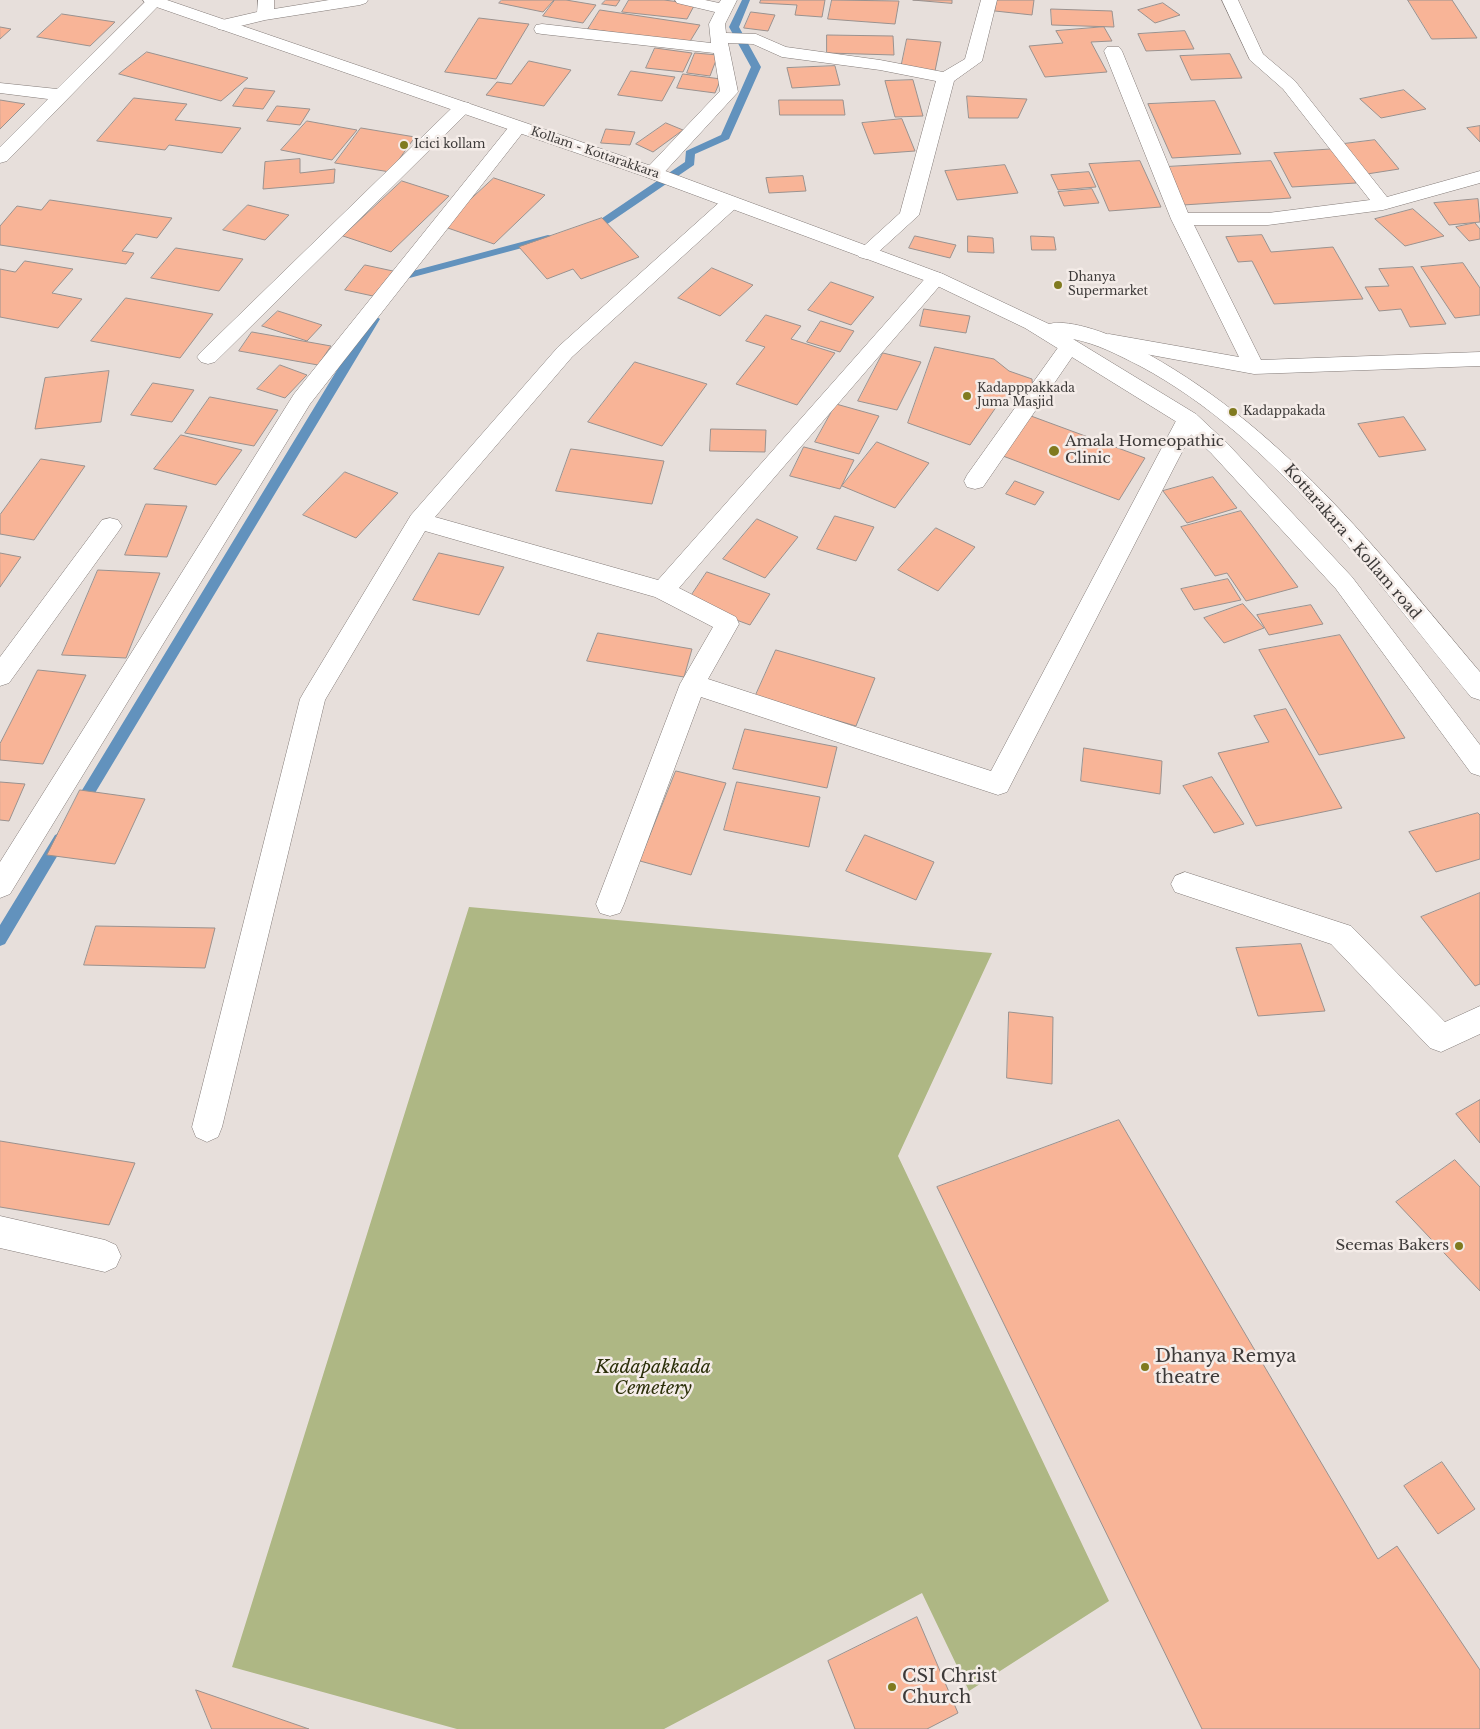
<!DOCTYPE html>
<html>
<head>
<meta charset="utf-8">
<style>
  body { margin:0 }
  canvas { display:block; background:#e7dfdb }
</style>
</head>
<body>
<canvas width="1480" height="1729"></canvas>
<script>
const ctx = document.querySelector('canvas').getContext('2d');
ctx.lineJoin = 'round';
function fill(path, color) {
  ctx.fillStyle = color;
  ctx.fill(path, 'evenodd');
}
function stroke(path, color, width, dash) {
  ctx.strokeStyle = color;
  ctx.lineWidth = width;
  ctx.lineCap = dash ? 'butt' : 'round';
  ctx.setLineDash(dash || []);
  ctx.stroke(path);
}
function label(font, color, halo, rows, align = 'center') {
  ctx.font = font + ' "Libre Baskerville",serif';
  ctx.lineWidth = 5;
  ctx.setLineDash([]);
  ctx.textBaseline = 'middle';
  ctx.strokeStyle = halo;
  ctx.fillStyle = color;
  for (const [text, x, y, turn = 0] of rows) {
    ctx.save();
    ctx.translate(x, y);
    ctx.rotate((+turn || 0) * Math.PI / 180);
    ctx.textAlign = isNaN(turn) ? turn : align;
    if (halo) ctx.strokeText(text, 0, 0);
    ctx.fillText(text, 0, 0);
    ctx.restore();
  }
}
fill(new Path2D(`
  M469 907 992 953 898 1156 1109 1601 969 1691 922 1593 664 1729H457L232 1667Z`), '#aeb784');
fill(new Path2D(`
  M742 0H750L739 27 761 67 729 139 695 154 694 165 603 227 583 230V226L595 223 685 162 686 151 721 135 751 67 729 27Z
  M548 235 552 236V240L402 280 399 286 395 287 390 284 394 276Z
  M374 315 380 319 83 813 78 815 73 813 71 809 73 805 368 319Z
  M60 833 65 835 67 839 65 843 5 944 0 946V925L55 835Z`), '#6292bd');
const building = new Path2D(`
  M502 0H554L543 12 499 3Z
  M555 0H566L596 5 583 23 543 16Z
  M606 0H620L616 6 602 4Z
  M629 0H664L695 4 687 19 622 12Z
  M761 0H825L822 17 795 15 797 5 760 3Z
  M832 0 899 1 895 24 828 19Z
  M913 0H952V3Z
  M997 0H1034L1032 15 995 11Z
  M1408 0H1452L1477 38 1432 39Z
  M1163 3 1180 15 1155 23 1138 10Z
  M1051 9 1112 11 1114 27 1052 25Z
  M600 10 700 25 689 43 588 29Z
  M751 12 775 15 768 31 744 28Z
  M62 14 115 22 90 46 37 37Z
  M479 18 529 24 496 79 445 72Z
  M0 27 11 29 0 39Z
  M1104 27 1112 41 1091 42 1107 72 1045 77 1029 46 1063 43 1056 31Z
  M1185 31 1194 49 1146 51 1138 34Z
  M827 35 893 36 894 55 827 53Z
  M907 39 941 42 935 71 901 68Z
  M655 48 692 53 683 72 646 68Z
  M147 52 248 78 221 101 119 74Z
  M695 53 718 55 710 76 687 73Z
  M1230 54 1242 78 1191 80 1180 56Z
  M529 61 571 70 544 106 486 95 497 82 511 84Z
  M835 66 840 85 792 88 787 68Z
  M631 71 675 77 662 101 618 95Z
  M683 74 721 79 715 93 677 88Z
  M913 80 923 116 895 117 885 81Z
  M245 88 275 91 263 109 233 106Z
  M1404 90 1426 109 1381 118 1360 99Z
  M967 96 1027 99 1018 118H969Z
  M134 98 187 104 175 120 241 128 222 153 169 145 165 150 97 141Z
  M0 100 25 104 0 129Z
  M779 100H843L845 115H780Z
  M1215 101 1241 154 1172 158 1148 104Z
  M277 106 310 109 300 125 267 121Z
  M902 119 915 151 874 154 862 123Z
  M307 121 357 130 332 160 281 150Z
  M666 123 683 130 653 152 636 144Z
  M1480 126V142L1467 128Z
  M361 128 415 137 390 172 335 163Z
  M606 129 635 132 630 145 601 143Z
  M1375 140 1399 169 1367 174 1343 144Z
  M1336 149 1356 183 1292 187 1274 153Z
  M300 159V173L335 169 334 183 263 189 265 162Z
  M1140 161 1161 207 1109 211 1089 164Z
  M1271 161 1291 198 1183 205 1165 167Z
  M1005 165 1018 193 957 200 945 171Z
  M1089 172 1096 187 1058 190 1051 175Z
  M803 176 806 191 769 193 766 178Z
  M494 178 545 195 494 244 442 226Z
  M402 181 449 196 391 252 343 236Z
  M1092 189 1099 203 1064 206 1058 192Z
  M1478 199 1480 222 1449 225 1434 203Z
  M50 200 172 218 157 238 136 234 122 251 134 253 126 264 0 245V226L17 206 41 210Z
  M248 205 289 215 265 240 223 230Z
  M1413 209 1444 236 1405 246 1375 219Z
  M602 218 639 257 581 279 573 269 547 279 519 247Z
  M1475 223 1480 229V239L1469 241 1456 227Z
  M1262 235 1271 252 1333 247 1363 299 1274 304 1252 261 1238 262 1226 237Z
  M915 236 956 245 950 258 909 248Z
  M968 236 993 238 994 253 968 252Z
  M1031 236 1054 237 1056 250H1032Z
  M176 248 243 259 219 291 151 278Z
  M25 261 73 269 52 293 82 299 58 328 0 317V269L15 272Z
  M1463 263 1480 288V315L1455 318 1421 267Z
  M365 265 393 271 373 296 345 290Z
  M1413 267 1446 324 1410 327 1401 309 1379 311 1365 287 1389 286 1379 269Z
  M712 268 753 285 720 316 678 298Z
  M831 282 874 297 851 325 808 310Z
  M126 298 213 314 180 358 91 341Z
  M924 309 970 316 966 333 920 326Z
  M278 311 322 325 307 341 262 326Z
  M766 315 801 326 791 339 835 353 797 405 736 384 765 347 746 341Z
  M821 321 854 331 840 352 807 342Z
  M252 332 331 346 318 365 239 351Z
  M935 347 994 359 1009 371 1032 379 1033 392 1001 400 970 445 908 423Z
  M883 353 921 362 897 410 858 401Z
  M635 362 707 384 662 446 588 422Z
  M280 365 307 375 285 398 257 389Z
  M109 371 101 422 35 429 45 378Z
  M153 383 194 390 172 422 131 415Z
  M210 397 278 410 254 446 185 433Z
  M836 404 879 416 859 454 815 442Z
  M1031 416 1145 458 1119 500 1003 456Z
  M1404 417 1426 450 1379 457 1358 424Z
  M711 429 766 430 765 452 710 451Z
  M181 435 242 450 216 485 154 469Z
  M877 442 929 463 895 508 842 486Z
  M804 447 854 460 840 489 790 476Z
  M571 449 664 461 652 504 556 491Z
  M41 459 85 466 34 540 0 534V515Z
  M345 472 398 493 356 538 303 515Z
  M1213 477 1237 508 1187 523 1163 491Z
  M1015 481 1044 492 1035 505 1006 494Z
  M146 504 187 506 167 557 125 555Z
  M1241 511 1298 587 1246 601 1227 573 1215 576 1181 527Z
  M835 516 874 527 856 561 817 549Z
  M757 519 798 537 765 578 723 559Z
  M936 528 975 547 938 591 898 570Z
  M0 553 21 557 0 587Z
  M439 553 504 567 479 615 413 600Z
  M98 570 160 573 126 658 62 655Z
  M707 572 770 594 750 625 687 602Z
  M1228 579 1241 600 1194 610 1181 589Z
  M1243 604 1264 628 1224 643 1204 618Z
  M1311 605 1323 624 1269 635 1257 615Z
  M598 633 692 649 684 677 587 661Z
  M1340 635 1405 738 1319 755 1259 650Z
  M776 650 875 678 856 726 755 697Z
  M38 670 86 675 43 764 0 760V744Z
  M1286 709 1342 808 1256 826 1218 753 1269 742 1254 716Z
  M745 729 837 747 827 788 733 769Z
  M1084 748 1162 761 1160 794 1081 781Z
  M676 771 726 783 691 875 640 861Z
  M1212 777 1244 824 1214 833 1183 786Z
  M0 782 25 784 9 821 0 820Z
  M737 782 820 797 809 847 724 830Z
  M80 790 145 799 115 864 47 855Z
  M1478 813 1480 815V859L1436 872 1409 832Z
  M865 835 934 862 916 900 846 871Z
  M1480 893V984L1475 986 1421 917Z
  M96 926 215 928 205 968 84 965Z
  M1301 944 1325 1011 1258 1016 1236 948Z
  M1009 1012 1053 1017 1052 1084 1007 1078Z
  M1480 1100V1143L1456 1114Z
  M1119 1120 1378 1559 1397 1546 1480 1670V1729H1202L937 1187Z
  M0 1141 135 1163 109 1225 0 1207Z
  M1455 1160 1480 1187V1291L1396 1202Z
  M1442 1462 1475 1509 1438 1534 1404 1486Z
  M917 1617 958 1713 927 1729H855L828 1661Z
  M196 1690 309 1729H212Z`);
fill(building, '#f8b497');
stroke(building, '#9a928f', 1);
const minor = new Path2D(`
  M147 0 163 1 7 161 0 163V147L48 99 0 93V83L57 89Z
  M258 0H274V9L329 0H368L366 3 360 5 265 20 224 30 218 29 216 25 218 21 257 12Z
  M675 0H705L719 3 721 0H737L725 24 726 33 756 34 786 47 880 60 943 72 965 59 981 0H997L982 61 954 81 919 215 873 257 866 259 859 257 856 253 900 213 936 81 880 70 782 57 753 44 728 43 738 92 660 177H646L644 173 646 169 720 91 714 53 542 34 536 33 534 29 536 25 542 24 711 43 709 24 715 12 677 3Z
  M1222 0H1238L1263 54 1295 81 1387 197 1480 171V183L1383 210 1268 225H1194L1261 360 1480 352V366L1254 374 1102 346 1099 341 1102 336 1109 334 1239 357 1171 219 1104 51 1107 47H1119L1122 51 1188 213H1268L1370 200 1283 89 1250 60Z
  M463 102 469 103 472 107 469 111 215 362 208 364 201 362 197 357 201 352 457 103Z
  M518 122 524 123 527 127 524 131 310 404 10 894 0 898V862L294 394 512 123Z
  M730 197 737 199 740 203 737 207 572 357 435 517 658 580 929 274 936 272 943 274 946 278 943 282 679 588 736 617 739 624 708 679 991 771 1177 419 1180 414 1188 412 1196 414 1199 419 1007 792 998 795 701 697 624 904 620 913 610 916 600 913 596 904 680 684 713 627 655 597 425 531 325 700 222 1127 218 1137 207 1142 196 1137 192 1127 300 699 304 692 411 515 558 347 723 199Z
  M1069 340 1076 342 1079 347 983 487 975 489 967 487 964 481 967 475 1062 342Z
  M110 518 118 520 122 526 118 532 9 683 0 686V657L102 520Z
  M1185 872 1351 926 1445 1022 1480 1006V1034L1441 1052 1430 1048 1331 944 1175 892 1171 884 1175 876Z
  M0 1216 105 1240 116 1245 121 1256 116 1267 105 1272 0 1248Z`);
const major = new Path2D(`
  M143 0H167L660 169 943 274 1049 324C1070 318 1116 336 1135 347 1280 423 1377 550 1480 672V700L1471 697C1375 580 1276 439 1140 366 1118 355 1098 344 1073 339L1196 414 1227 443 1352 577 1480 745V776L1471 773 1336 589 1211 453 1180 424 1025 328 929 282 646 177 145 3Z`);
stroke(minor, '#837b78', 1);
stroke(major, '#837b78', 1);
fill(minor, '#fff');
fill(major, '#fff');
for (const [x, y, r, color] of [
  [404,145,5,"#807a1f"],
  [1058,285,5,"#807a1f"],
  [967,396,5,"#807a1f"],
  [1233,412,5,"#807a1f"],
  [1054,451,6,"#807a1f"],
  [1459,1246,5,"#807a1f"],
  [1145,1367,5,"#807a1f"],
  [892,1687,5,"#807a1f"]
]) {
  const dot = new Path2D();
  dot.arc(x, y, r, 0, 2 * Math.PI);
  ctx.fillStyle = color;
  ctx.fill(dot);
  stroke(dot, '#f4ece8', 2);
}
label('12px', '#3d3a39', '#f4ece8', [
  ["Icici kollam",414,145],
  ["Dhanya",1068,278],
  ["Supermarket",1068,292],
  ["Kadapppakkada",977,389],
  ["Juma Masjid",977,403],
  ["Kadappakada",1243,412]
], 'left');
label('12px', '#3d3a39', '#f4ece8', [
  ["Kollam - Kottarakkara",595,153,19]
]);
label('15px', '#3d3a39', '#f4ece8', [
  ["Amala Homeopathic",1065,442],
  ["Clinic",1065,459],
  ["Seemas Bakers",1449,1246,"right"]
], 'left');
label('15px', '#3d3a39', '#f4ece8', [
  ["Kottarakara - Kollam road",1352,542,49]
]);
label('18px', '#3d3a39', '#f4ece8', [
  ["Dhanya Remya",1155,1357],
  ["theatre",1155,1378],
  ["CSI Christ",902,1677],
  ["Church",902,1698]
], 'left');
label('italic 18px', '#2b2f09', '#f4ece8', [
  ["Kadapakkada",653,1368],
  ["Cemetery",653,1389]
]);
</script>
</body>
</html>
